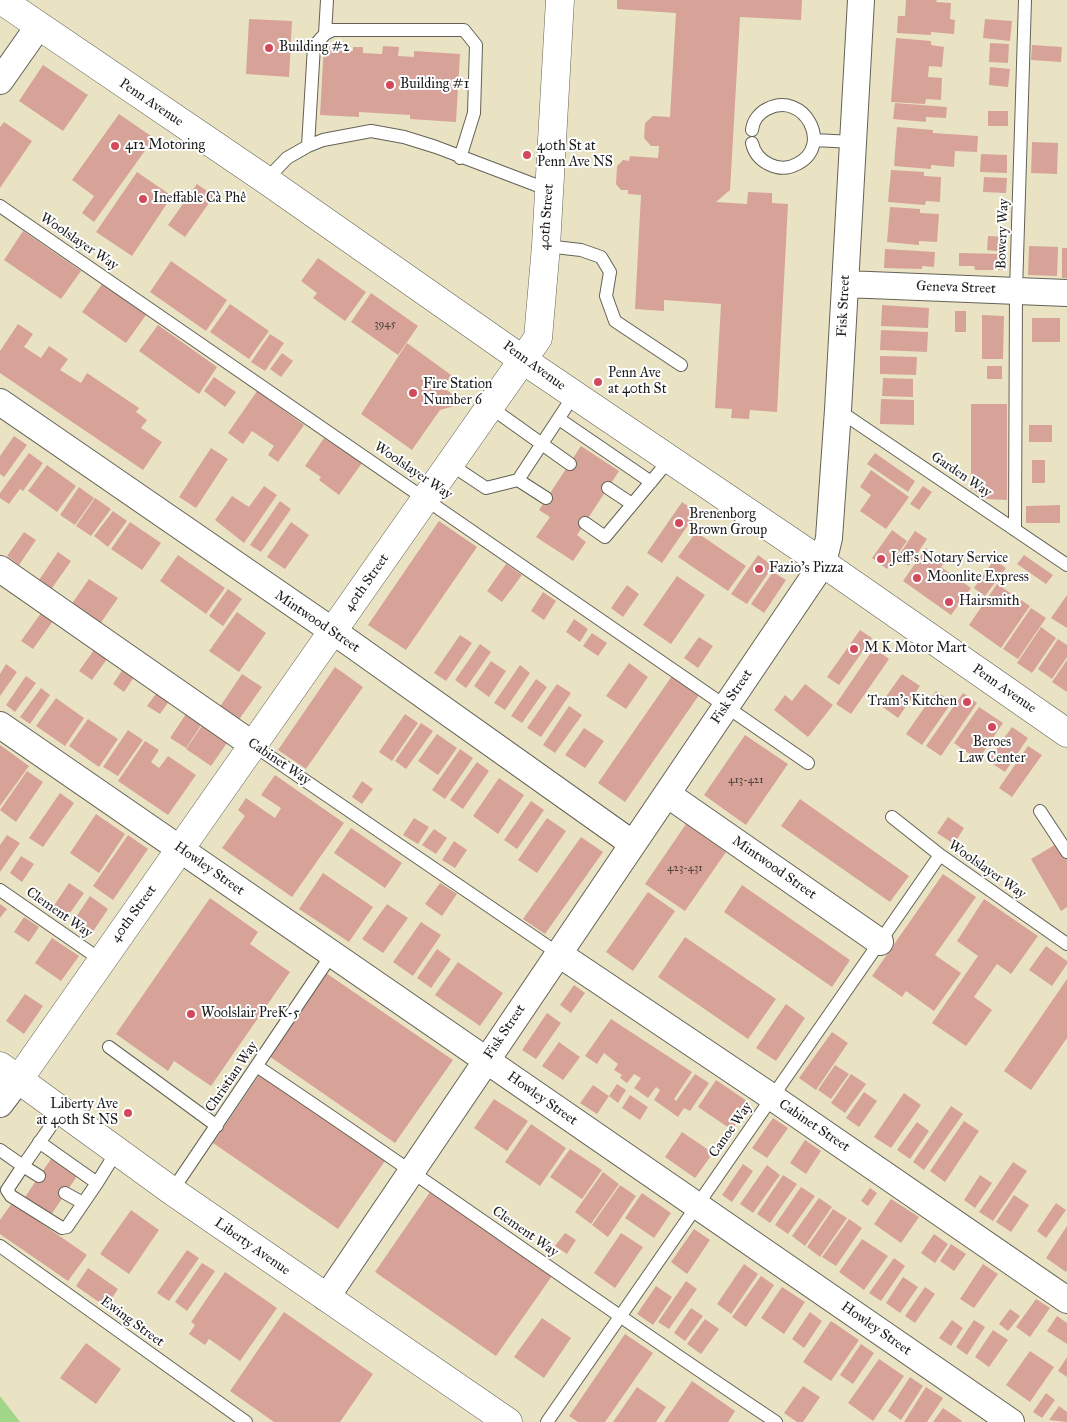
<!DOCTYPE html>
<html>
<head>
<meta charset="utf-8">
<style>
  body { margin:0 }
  canvas { display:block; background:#e9e3c3 }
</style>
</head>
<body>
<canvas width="1067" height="1422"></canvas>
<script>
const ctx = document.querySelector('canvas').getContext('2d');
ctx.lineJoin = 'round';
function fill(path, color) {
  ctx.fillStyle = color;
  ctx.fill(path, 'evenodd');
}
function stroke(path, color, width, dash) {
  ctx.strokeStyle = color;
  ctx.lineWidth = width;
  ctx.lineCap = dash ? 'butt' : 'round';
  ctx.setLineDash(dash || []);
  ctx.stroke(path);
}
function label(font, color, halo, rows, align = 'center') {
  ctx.font = font + ' "IM FELL Great Primer",serif';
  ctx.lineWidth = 4;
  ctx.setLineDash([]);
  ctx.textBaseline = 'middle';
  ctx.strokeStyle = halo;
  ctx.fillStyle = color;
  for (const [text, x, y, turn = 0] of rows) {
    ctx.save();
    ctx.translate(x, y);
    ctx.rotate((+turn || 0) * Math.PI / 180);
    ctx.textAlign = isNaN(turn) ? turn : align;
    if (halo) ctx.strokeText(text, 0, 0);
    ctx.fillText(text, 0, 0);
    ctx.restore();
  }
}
fill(new Path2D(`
  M0 1396 20 1422H0Z`), '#a0d687');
fill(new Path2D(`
  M617 0H802L801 20 740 17 730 190 716 202 747 204 748 192 772 193V203L788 204 777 412 750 410 749 419 731 418 732 409 715 408 721 304 664 300V311L635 309 641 195 628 194V190H621L616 184 617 166 623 160 629 161 630 156 658 158 659 146H651L644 138 645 123 653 116 670 117 676 13 617 9Z
  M906 0H937L936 2 951 3 950 19 955 20 954 34 931 32V35L897 33 898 16H905Z
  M249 19 292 21 289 77 246 74Z
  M985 19 1012 21 1010 41 983 38Z
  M896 38 931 41V45L944 47 942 67 929 66 928 77 942 78 941 100 926 99 925 104 891 102Z
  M990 43 1009 44 1008 63 989 62Z
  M324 45H334L333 50 353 51V47H363V53L382 54 383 46 399 47 398 56 414 57V51L460 54 456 122 410 119V115L359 112V117L320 115Z
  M1032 45 1062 47 1061 62 1031 60Z
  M43 65 88 95 63 131 19 101Z
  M990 67 1010 69 1008 87 989 85Z
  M895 103 947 107 946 118 926 117V122L893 119Z
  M988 111H1008V126H988Z
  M119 114 154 138 94 222 82 213 94 196 72 180Z
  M4 122 32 141 0 188V127Z
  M897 127 933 130V133L978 136 977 152 955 151 954 167 931 165V169L894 166Z
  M1032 142 1058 143 1057 174 1031 173Z
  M981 154 1007 155V173L980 172Z
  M891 170 924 172V176L941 177 940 202 926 201 925 205 888 202Z
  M137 172 172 196 132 256 96 232Z
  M984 177 1007 178 1006 193 983 192Z
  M197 184 214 196 185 237 168 225Z
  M890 207 920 209V213L939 214 937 242 919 241V245L887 242Z
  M23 231 81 271 61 299 4 260Z
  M988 236 1006 237 1005 252 987 250Z
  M1029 246 1058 247 1057 276 1028 275Z
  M1062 248H1067V278H1062Z
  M885 249 935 252 934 267 922 266V269L884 268Z
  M959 253 1003 254V270H975L974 266H959Z
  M318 258 366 292 345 321 313 298 317 293 301 281Z
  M171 261 227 300 206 331 150 292Z
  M102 284 146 315 126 343 82 312Z
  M371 293 418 326 398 355 351 322Z
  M230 304 269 331 249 359 210 332Z
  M882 305 929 308 928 328 881 326Z
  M955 311H966V332H955Z
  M982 315 1004 316 1003 359H982Z
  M1032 318H1060V342H1032Z
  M18 324 33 334 24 347 41 358 49 346 68 359 60 370 81 383 87 373 139 408 136 412 147 420 141 428 162 442 143 470 0 373V351Z
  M158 325 217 367 199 394 139 351Z
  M881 330 928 332 927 352 880 350Z
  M270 334 284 343 265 371 251 362Z
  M407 343 451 375 444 388 457 398 454 406 440 410 412 450 361 414Z
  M282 353 293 361 281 377 270 369Z
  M880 356 917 357 916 375 880 374Z
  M987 366H1002V379H987Z
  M214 377 236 392 225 407 204 391Z
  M883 378 913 379V397L882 396Z
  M257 391 304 425 278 462 268 455 274 446 252 431 243 444 228 433Z
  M881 399 914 400V425L880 424Z
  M971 404H1007V500L987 499 971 489Z
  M1029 425H1052V442H1029Z
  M14 436 27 445 4 477 0 474V456Z
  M324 438 362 463 339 495 319 480 321 477 305 466Z
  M581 446 619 471 577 535 586 542 573 561 536 537 550 517 539 510Z
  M211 448 228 459 196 508 179 497Z
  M29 453 43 463 23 491 20 489 9 504 0 498V493Z
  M875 453 915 481 908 492 867 464Z
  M1032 460H1045V483H1032Z
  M47 465 76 486 57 512 28 491Z
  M871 470 909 497 886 529 860 511 871 495 860 487Z
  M264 486 277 495 244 543 215 520 232 496 249 507Z
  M923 486 932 492 919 510 910 504Z
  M79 487 94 498 75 525 60 515Z
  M95 498 111 509 91 536 76 526Z
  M280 501 291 509 261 552 250 545Z
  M682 502 697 512 662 563 647 553Z
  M1060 505V523H1026V506Z
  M113 511 127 521 108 547 94 536Z
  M439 521 477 547 406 650 368 625Z
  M130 522 161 543 142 570 111 549Z
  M291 522 309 535 285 569 267 557Z
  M892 530 907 541 887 569 872 558Z
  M915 531 927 539 909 566 897 558Z
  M24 532 36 540 19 565 7 556Z
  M696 532 746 566 728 591 678 557Z
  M926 548 945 562 941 567 971 588 951 615 903 581Z
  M58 552 71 561 50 591 37 583Z
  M178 555 225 588 206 614 160 581Z
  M758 555 773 566 747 604 731 594Z
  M1024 555 1053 575 1046 584 1017 564Z
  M994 560 1006 568 985 596 974 588Z
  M506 564 522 575 502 602 487 591Z
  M773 572 786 580 764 613 751 604Z
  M677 576 705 595 671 644 643 625Z
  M89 579 118 598 100 624 71 605Z
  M997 584 1030 606 1001 648 969 625Z
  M627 585 639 594 623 617 611 608Z
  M228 589 242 599 223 626 209 616Z
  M543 592 556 601 544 620 531 611Z
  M1067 595V628L1051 618Z
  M1031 608 1046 618 1018 659 1003 649Z
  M237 612 266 633 239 672 209 651Z
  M41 613 53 621 33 649 21 641Z
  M574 619 588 629 580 642 566 632Z
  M1041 627 1056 638 1032 673 1017 663Z
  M860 630 872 638 839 685 827 677Z
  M592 633 607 643 598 656 583 646Z
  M460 635 472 643 446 681 434 673Z
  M699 637 713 646 698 668 684 658Z
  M1058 639 1067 645V657L1052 679 1038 669Z
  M480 644 491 652 466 688 455 680Z
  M874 648 889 659 851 714 836 704Z
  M94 650 107 659 92 680 79 671Z
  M1067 660V692L1052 682Z
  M491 661 506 671 489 697 474 686Z
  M629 663 648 677 626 709 606 696Z
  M6 664 17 672 0 696V674Z
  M520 665 530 673 505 710 494 703Z
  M335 667 363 687 306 769 278 750Z
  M123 669 134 677 124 692 113 684Z
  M242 674 262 687 238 721 219 708Z
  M902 674 920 686 898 718 880 705Z
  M26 676 36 683 15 712 6 705Z
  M672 676 699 695 625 802 598 783Z
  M536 679 547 687 522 723 511 716Z
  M557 684 571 693 541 737 527 728Z
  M805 684 833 705 808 737 774 710 785 695 792 701Z
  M41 688 50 695 30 724 20 717Z
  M158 691 170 700 160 714 147 706Z
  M936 691 952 702 922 745 906 734Z
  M963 693 977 703 941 756 926 746Z
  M56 698 84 718 65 746 36 726Z
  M569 706 582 715 555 753 543 745Z
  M979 707 1003 723 978 760 954 743Z
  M188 711 204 721 186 748 170 738Z
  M405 714 418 723 392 761 379 752Z
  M88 719 118 739 99 767 69 746Z
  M204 723 229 740 211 766 186 749Z
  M421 723 433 731 406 769 395 761Z
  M1012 727 1028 738 1005 772 988 761Z
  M584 728 604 741 585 768 565 755Z
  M128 730 143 740 118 776 103 767Z
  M437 734 457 748 438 775 418 761Z
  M745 735 788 764 746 825 704 795Z
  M145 741 159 750 151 762 159 768 168 756 196 775 168 815 118 781Z
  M0 745 29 766 0 806Z
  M1028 746 1042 755 1012 797 999 788Z
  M460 749 473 758 445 799 432 790Z
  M477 762 489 771 463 809 450 800Z
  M27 771 43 782 16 822 0 810Z
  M275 775 344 823 292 897 222 848 245 816 238 810 246 798 275 818 281 808 261 795Z
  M499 778 524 795 498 834 473 816Z
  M362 781 373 789 362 804 352 797Z
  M60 793 74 803 43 847 29 838Z
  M800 799 909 876 890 902 781 826Z
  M531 801 544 810 517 849 504 840Z
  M96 814 125 834 99 873 70 853Z
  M948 817 964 828 954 844 937 833Z
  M414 818 429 827 418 844 403 835Z
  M547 818 566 831 537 873 518 860Z
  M686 824 726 852 685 911 645 884Z
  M351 828 402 863 385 888 334 853Z
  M434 829 447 838 436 854 422 845Z
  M7 835 20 843 0 872V845Z
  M128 835 148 849 113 900 93 886Z
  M581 837 603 852 545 934 523 919Z
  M454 841 467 850 455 868 442 860Z
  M1058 843 1067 859V907L1061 911 1031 859Z
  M21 856 34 864 22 882 10 873Z
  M323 873 373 907 349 942 299 909Z
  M943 874 976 897 935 955 961 973 934 1011 906 991 902 997 872 976Z
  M69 883 84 893 65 920 51 910Z
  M440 883 457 894 442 916 425 904Z
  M742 885 850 960 832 987 724 912Z
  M648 892 675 911 633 971 606 952Z
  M90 896 108 909 92 933 74 920Z
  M210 898 258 932 250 944 290 972 211 1086 174 1061 168 1071 116 1034Z
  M984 899 1038 936 1011 974 997 964 974 997 992 1010 966 1046 932 1023 978 956 957 941Z
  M0 904 7 909 0 918Z
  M387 904 408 918 383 953 362 939Z
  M24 917 39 927 29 942 14 932Z
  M421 922 441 935 413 976 393 962Z
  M685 937 776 999 748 1039 658 977Z
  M52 938 79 956 61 981 35 963Z
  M1046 946 1067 961V964L1052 986 1029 970Z
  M437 949 451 959 431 988 417 978Z
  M458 962 503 993 480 1026 435 995Z
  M326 973 453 1060 395 1143 269 1056Z
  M1067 979V1038L1031 1090 1004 1071Z
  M574 985 585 993 571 1013 560 1005Z
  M25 994 43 1006 24 1034 6 1021Z
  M786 1004 805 1018 776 1061 756 1048Z
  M547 1013 561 1023 536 1059 522 1050Z
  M611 1019 692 1072 674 1099 676 1101 695 1074 709 1083 690 1111 684 1108 678 1117 654 1100 660 1090 656 1087 648 1098 634 1088 641 1078 634 1074 627 1083 620 1078 622 1075 614 1070 618 1064 604 1053 597 1064 585 1056Z
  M832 1032 848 1043 816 1090 799 1078Z
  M559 1042 580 1057 563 1080 542 1066Z
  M835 1065 849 1074 831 1099 818 1090Z
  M262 1071 387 1158 338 1229 213 1143Z
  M851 1074 866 1084 845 1113 831 1103Z
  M716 1080 750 1103 732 1130 698 1107Z
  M617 1084 626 1090 618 1103 609 1096 597 1114 580 1103 593 1085 609 1096Z
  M864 1092 877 1101 859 1127 846 1118Z
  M904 1093 921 1105 891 1148 874 1137Z
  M630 1095 648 1107 640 1120 622 1108Z
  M494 1099 528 1121 507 1151 474 1128Z
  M951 1106 963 1114 924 1170 913 1162Z
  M773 1118 788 1128 767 1158 752 1148Z
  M964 1121 979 1131 945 1182 930 1171Z
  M917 1122 929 1131 910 1159 897 1150Z
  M531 1124 566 1148 540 1186 505 1162Z
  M682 1132 713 1153 695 1178 665 1157Z
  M805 1140 821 1151 806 1174 790 1163Z
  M570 1149 602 1170 582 1199 550 1177Z
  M53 1156 79 1173 51 1215 25 1197Z
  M1013 1162 1027 1171 993 1221 979 1212Z
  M743 1164 753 1171 732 1202 722 1195Z
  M767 1165 780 1175 753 1213 740 1204Z
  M603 1172 619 1184 591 1224 575 1212Z
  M783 1175 797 1184 770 1223 757 1214Z
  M980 1175 992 1183 975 1208 964 1200Z
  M620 1185 636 1196 608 1237 592 1225Z
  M801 1187 815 1196 788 1234 775 1225Z
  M870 1188 877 1193 868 1206 861 1201Z
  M430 1192 552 1276 496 1356 375 1272Z
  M642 1193 671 1213 654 1238 625 1218Z
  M1014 1195 1029 1205 1011 1232 996 1222Z
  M819 1198 832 1207 805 1246 792 1236Z
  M891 1199 919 1217 901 1243 874 1224Z
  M12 1203 87 1255 68 1281 0 1234V1220Z
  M1056 1203 1066 1210 1046 1238 1037 1231Z
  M833 1209 847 1218 820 1257 807 1247Z
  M131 1210 159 1230 129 1274 100 1254Z
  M849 1219 862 1228 836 1266 822 1257Z
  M1067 1226V1270L1066 1272 1046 1258Z
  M694 1229 710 1240 687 1274 671 1262Z
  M565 1233 576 1240 567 1254 555 1246Z
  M621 1233 643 1247 615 1288 594 1273Z
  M934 1234 948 1244 935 1263 921 1253Z
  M862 1239 888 1256 864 1290 839 1272Z
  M951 1244 966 1254 954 1271 940 1261Z
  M187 1250 199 1258 169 1301 157 1293Z
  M894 1258 905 1266 881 1301 869 1293Z
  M202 1263 215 1271 187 1311 175 1302Z
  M744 1264 758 1274 731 1314 717 1304Z
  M983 1264 998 1274 974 1308 960 1299Z
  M88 1268 118 1289 106 1307 76 1286Z
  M225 1272 277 1308 240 1361 209 1339 205 1345 189 1334 195 1325 191 1322Z
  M761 1276 774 1285 746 1327 732 1317Z
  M903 1277 918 1287 900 1313 886 1303Z
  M686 1281 697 1289 669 1329 658 1322Z
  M656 1286 672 1297 653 1325 637 1314Z
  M782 1287 805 1302 784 1334 761 1318Z
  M925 1287 935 1294 915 1323 905 1316Z
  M1036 1299 1050 1308 1030 1337 1016 1327Z
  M691 1308 703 1316 685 1341 674 1333Z
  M1010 1309 1020 1316 1008 1331 999 1324Z
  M284 1312 373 1374 340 1422H274L230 1391Z
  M810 1312 822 1321 804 1348 792 1339Z
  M1057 1316 1067 1323V1344L1047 1331Z
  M542 1318 571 1338 544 1378 514 1357Z
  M705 1319 719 1329 701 1354 687 1344Z
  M952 1320 963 1328 951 1346 939 1338Z
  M974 1320 985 1327 967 1355 956 1347Z
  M831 1321 859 1340 831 1381 803 1362Z
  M993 1330 1008 1340 989 1367 975 1357Z
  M625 1334 653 1353 605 1422H578L569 1416Z
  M86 1343 121 1369 96 1404 60 1378Z
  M861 1344 874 1353 853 1384 840 1375Z
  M1030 1351 1054 1367 1030 1402 1006 1385Z
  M1067 1357V1377L1058 1371Z
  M879 1359 904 1376 873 1421 848 1403Z
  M910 1377 923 1386 901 1420 888 1411Z
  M692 1381 735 1411 728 1422H664Z
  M803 1386 820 1397 803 1422H797L784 1413Z
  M637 1387 666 1407 656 1422H613Z
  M926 1387 943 1398 927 1422H904Z
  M1046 1393 1055 1400 1042 1418 1033 1412Z
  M1059 1406 1067 1412V1422L1049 1420Z
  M943 1408 962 1421 961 1422H933Z`), '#d7a399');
const lane = new Path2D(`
  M325 34 327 0
  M752 130C753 121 759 113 767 109 804 90 834 146 797 164 779 174 756 162 752 143
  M814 140 853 142
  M308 146 314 46 325 34 333 30H464L476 45 474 113 460 158
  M266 180 287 158 308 146 323 140 371 131 404 137 436 147 549 190
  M0 206 808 763
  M546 246 581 250 601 257 610 272 606 296 615 321 681 365
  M490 407 570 464
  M838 410 1067 565
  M559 419 651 482
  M450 464 486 488 518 480
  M608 488 632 504
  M546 498 518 480 574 395
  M585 523 605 537 670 459
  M1015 530 1016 290 1025 0
  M253 745 559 954
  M1040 811 1067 852
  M892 817 940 855 1067 944
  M0 890 101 960
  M109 1047 217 1126
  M258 1067C432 1183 601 1306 776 1422
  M39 1142 97 1183 117 1151
  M0 1150 23 1166 62 1110
  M39 1176 23 1166 7 1190 11 1196 62 1228 67 1227 97 1183
  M172 1191 332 954
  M65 1193 83 1203
  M0 1246 246 1422
  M547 1422 940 855`);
const street = new Path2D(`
  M0 81 38 27
  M845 284 1067 293
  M0 402 350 643 633 844
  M0 569 253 745
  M0 725 1011 1422
  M667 794 880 942
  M559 954 763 1091 1067 1300
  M0 1104 19 1079
  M326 1298 823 563 829 538 838 410 861 0`);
const secondary = new Path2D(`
  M1 0 266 180 523 360`);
const primary = new Path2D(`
  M523 360 823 563 1067 733
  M0 1066 172 1191 508 1422
  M19 1079 538 338 546 246 560 0`);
stroke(lane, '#646256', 14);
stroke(street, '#646256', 28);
stroke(secondary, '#646256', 29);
stroke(primary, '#646256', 29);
stroke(lane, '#fff', 12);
stroke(street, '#fff', 26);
stroke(secondary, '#fff', 28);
stroke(primary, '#fff', 28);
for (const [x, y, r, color] of [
  [269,48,5,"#d1495b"],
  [390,85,5,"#d1495b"],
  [115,146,5,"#d1495b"],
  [527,155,5,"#d1495b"],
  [143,199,5,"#d1495b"],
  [598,382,5,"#d1495b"],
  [413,393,5,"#d1495b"],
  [679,523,5,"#d1495b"],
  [881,559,5,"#d1495b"],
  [759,569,5,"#d1495b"],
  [917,578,5,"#d1495b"],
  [949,602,5,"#d1495b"],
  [854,649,5,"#d1495b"],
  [967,702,5,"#d1495b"],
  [992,727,5,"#d1495b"],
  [191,1014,5,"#d1495b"],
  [128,1113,5,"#d1495b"]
]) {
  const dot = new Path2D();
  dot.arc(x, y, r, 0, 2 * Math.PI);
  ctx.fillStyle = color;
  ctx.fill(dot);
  stroke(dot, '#fff', 2);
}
label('11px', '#4b3e3b', null, [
  ["3945",385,324],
  ["413-421",746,780],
  ["423-431",685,868]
]);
label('14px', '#1c1c1c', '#fff', [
  ["Building #2",279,48],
  ["Building #1",400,85],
  ["412 Motoring",125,146],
  ["40th St at",537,147],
  ["Penn Ave NS",537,163],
  ["Ineffable Cà Phê",153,199],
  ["Penn Ave",608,374],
  ["at 40th St",608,390],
  ["Fire Station",423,385],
  ["Number 6",423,401],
  ["Brenenborg",689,515],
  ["Brown Group",689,531],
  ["Jeff's Notary Service",891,559],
  ["Fazio's Pizza",769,569],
  ["Moonlite Express",927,578],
  ["Hairsmith",959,602],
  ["M K Motor Mart",864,649],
  ["Tram's Kitchen",957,702,"right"],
  ["Beroes",992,743,"center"],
  ["Law Center",992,759,"center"],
  ["Woolslair PreK-5",201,1014],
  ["Liberty Ave",118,1105,"right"],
  ["at 40th St NS",118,1121,"right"]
], 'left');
label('14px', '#1c1c1c', '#fff', [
  ["Penn Avenue",151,103,34],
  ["40th Street",547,217,-86],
  ["Bowery Way",1003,234,-88],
  ["Woolslayer Way",79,242,34],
  ["Geneva Street",956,288,2],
  ["Fisk Street",844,306,-87],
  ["Penn Avenue",534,366,36],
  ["Woolslayer Way",413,471,34],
  ["Garden Way",961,475,34],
  ["40th Street",367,583,-55],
  ["Mintwood Street",317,622,34],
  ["Penn Avenue",1004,689,35],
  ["Fisk Street",732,697,-56],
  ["Cabinet Way",279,762,34],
  ["Mintwood Street",774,868,35],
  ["Howley Street",209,869,35],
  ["Woolslayer Way",987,870,35],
  ["Clement Way",59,913,35],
  ["40th Street",134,914,-54],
  ["Fisk Street",505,1032,-56],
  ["Christian Way",232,1077,-56],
  ["Howley Street",542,1099,35],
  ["Cabinet Street",814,1126,34],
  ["Canoe Way",731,1130,-55],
  ["Clement Way",525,1232,35],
  ["Liberty Avenue",252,1247,35],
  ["Ewing Street",132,1322,36],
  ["Howley Street",876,1329,35]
]);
</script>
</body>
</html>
